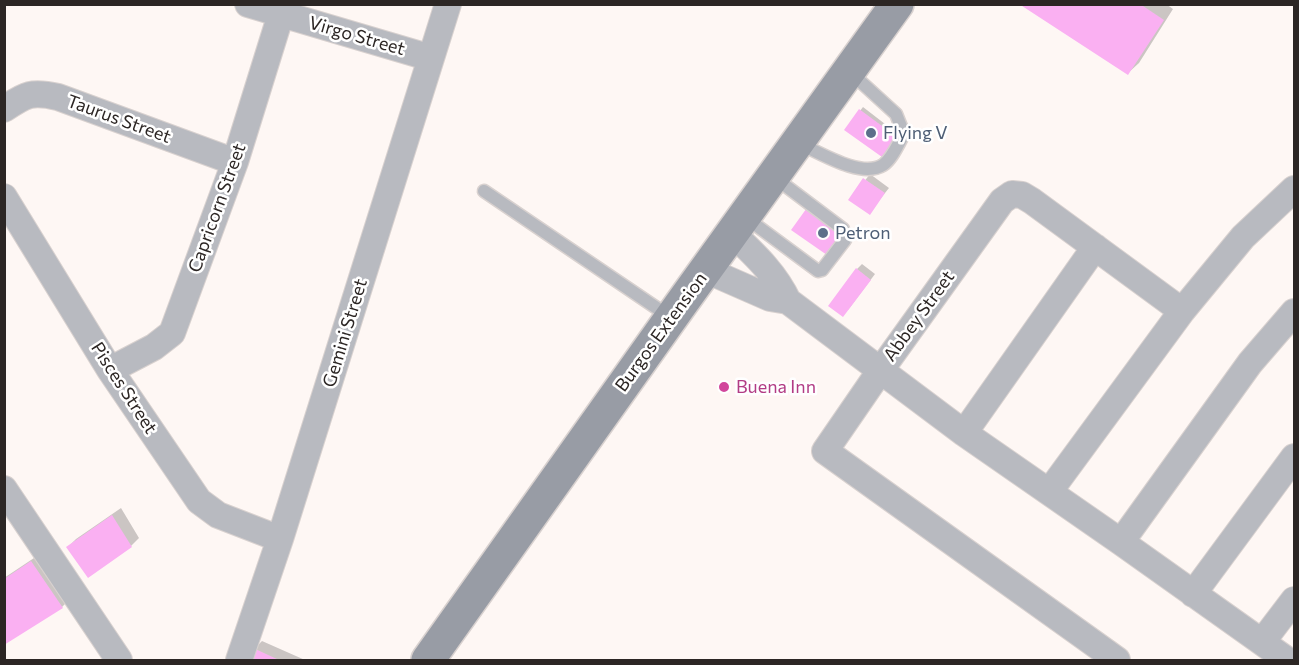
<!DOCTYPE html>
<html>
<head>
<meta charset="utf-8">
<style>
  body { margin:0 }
  #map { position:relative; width:1299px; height:665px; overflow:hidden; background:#fef7f4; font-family:Commissioner,sans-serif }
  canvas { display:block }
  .frame { position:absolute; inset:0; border:6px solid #2c2624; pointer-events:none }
</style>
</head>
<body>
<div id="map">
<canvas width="1299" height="665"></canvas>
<div class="frame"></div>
</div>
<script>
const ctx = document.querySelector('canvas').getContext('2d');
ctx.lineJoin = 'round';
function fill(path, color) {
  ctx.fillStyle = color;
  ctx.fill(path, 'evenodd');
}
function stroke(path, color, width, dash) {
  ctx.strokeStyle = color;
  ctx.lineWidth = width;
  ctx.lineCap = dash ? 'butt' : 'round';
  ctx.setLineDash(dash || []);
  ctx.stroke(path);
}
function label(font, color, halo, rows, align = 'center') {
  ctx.font = font + ' Commissioner,sans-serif';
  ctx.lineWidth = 5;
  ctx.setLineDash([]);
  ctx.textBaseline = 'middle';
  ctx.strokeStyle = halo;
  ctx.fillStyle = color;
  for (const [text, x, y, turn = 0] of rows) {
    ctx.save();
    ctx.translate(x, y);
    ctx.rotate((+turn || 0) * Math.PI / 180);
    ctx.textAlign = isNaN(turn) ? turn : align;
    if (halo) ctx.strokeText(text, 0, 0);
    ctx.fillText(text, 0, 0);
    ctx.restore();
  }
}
fill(new Path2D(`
  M1021 4H1166L1173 9 1139 63 1128 73Z
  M863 107 898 134 884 153 846 129Z
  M870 174 889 188 869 213 850 200Z
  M812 204 856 235 839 258Z
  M862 264 875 274 848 310 857 269Z
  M121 508 139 538 131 546 68 547 76 539Z
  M40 554 70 599 62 607 4 643V578Z
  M262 641 305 660H249L254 649Z`), '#0003');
fill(new Path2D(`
  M1019 4H1140L1164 20 1128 75Z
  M859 109 897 137 882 157 844 130Z
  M863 178 885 193 870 215 848 200Z
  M809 205 855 237 837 262 791 230Z
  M856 268 871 280 843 317 828 306Z
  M112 515 132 547 88 578 66 547Z
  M31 561 63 608 4 645V579Z
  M253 648 279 660H247Z`), '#fab0f2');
const service = new Path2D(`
  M798 143C819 152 861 179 883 165 892 159 898 144 904 134L896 114 850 72
  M484 191 670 317
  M745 217 818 271 822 270 845 240 843 229 774 177`);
const minor = new Path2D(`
  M248 4 431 58
  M4 109C26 94 32 91 58 97L235 162
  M4 197 110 370 199 501 218 515 280 539
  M732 233C754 254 775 273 788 301L964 433 1121 542 1287 660
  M706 270 770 298 788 301
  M110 370 154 347 172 333 235 162 281 14
  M964 433 1095 247
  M4 489 119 660
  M1049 492 1182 311 1243 237 1294 189
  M1121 542 1250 363 1294 312
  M1193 594 1294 457
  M1262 642 1294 600
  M239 660 280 539 448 4
  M1117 660 825 451 880 371 1002 201 1012 194 1022 195 1032 201 1182 311`);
const secondary = new Path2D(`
  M428 660 681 304 897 4`);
stroke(service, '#d8d1cf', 15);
stroke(minor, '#d8d1cf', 28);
stroke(secondary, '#d8d1cf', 36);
stroke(service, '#b8bac0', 12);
stroke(minor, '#b8bac0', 26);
stroke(secondary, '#989ca5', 33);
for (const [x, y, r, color] of [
  [871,133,6,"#5c6f8a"],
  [823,233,6,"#5c6f8a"],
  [724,387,6,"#d1479c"]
]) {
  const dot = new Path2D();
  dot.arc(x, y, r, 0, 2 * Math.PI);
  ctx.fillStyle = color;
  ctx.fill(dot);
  stroke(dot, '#fff', 2);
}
label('18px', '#2c2624', '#fff', [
  ["Virgo Street",357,36,16],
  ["Taurus Street",119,119,20],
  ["Capricorn Street",217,208,-70],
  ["Abbey Street",919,316,-54],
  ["Burgos Extension",661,332,-54],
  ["Gemini Street",345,333,-73],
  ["Pisces Street",124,388,57]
]);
label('18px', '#4e5e75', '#fff', [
  ["Flying V",883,133],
  ["Petron",835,233]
], 'left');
label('18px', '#b23c85', '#fff', [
  ["Buena Inn",736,387]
], 'left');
</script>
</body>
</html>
